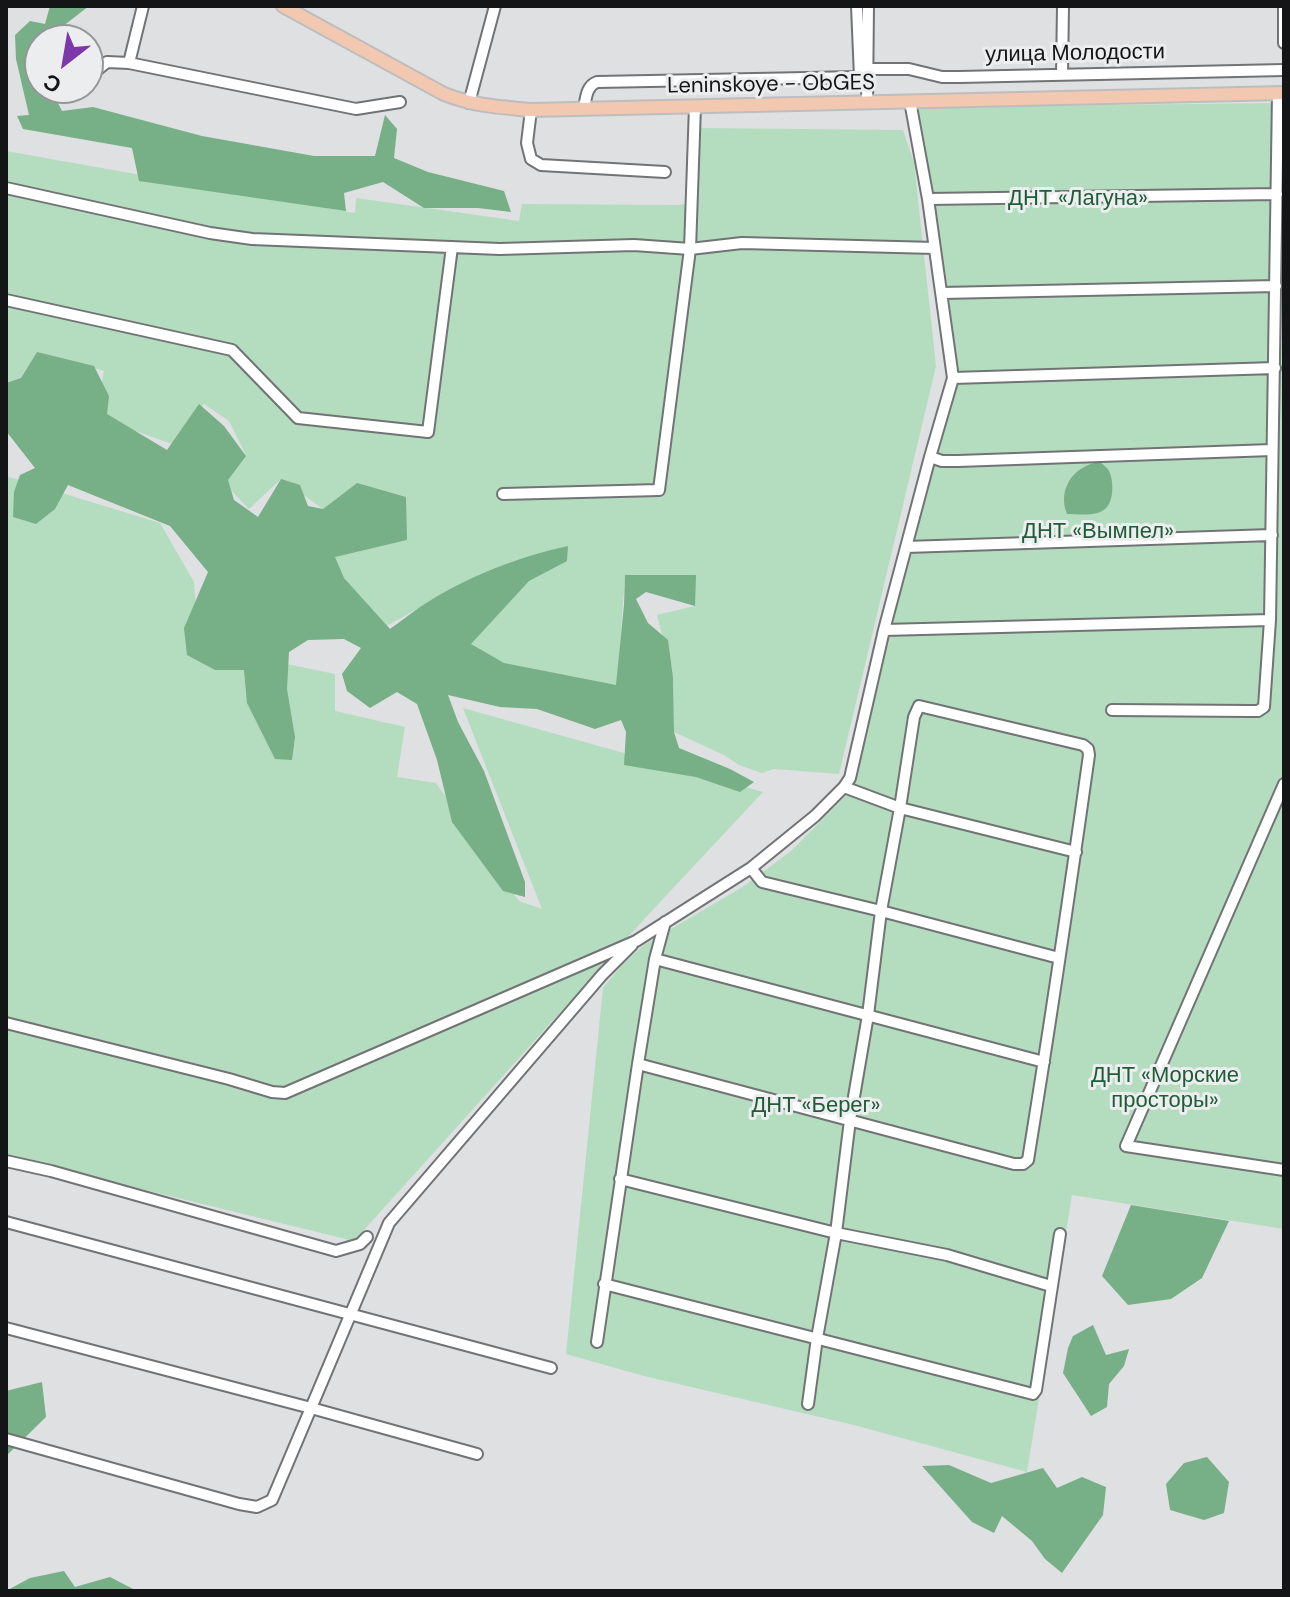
<!DOCTYPE html>
<html>
<head>
<meta charset="utf-8">
<style>
  body { margin:0 }
  #map { position:relative; width:1290px; height:1597px; overflow:hidden; background:#dee0e2; font-family:"DM Sans",sans-serif }
  canvas { display:block }
  .frame { position:absolute; inset:0; border:8px solid #141516; pointer-events:none }
  .north { position:absolute; left:24px; top:24px; width:80px; height:80px; box-sizing:border-box; background:#ebedef; border:2px solid #959798; border-radius:50%; rotate:211deg; font-size:22px; font-weight:700; line-height:32px; text-align:center; color:#141516 }
  .north::after { content:''; display:block; margin:auto; width:28px; height:36px; background:#7e37aa; clip-path:polygon(50% 0,100% 100%,50% 72%,0 100%) }
</style>
</head>
<body>
<div id="map">
<canvas width="1290" height="1597"></canvas>
<div class="frame"></div>
<div class="north">С</div>
</div>
<script>
const ctx = document.querySelector('canvas').getContext('2d');
ctx.lineJoin = 'round';
function fill(path, color) {
  ctx.fillStyle = color;
  ctx.fill(path, 'evenodd');
}
function stroke(path, color, width, dash) {
  ctx.strokeStyle = color;
  ctx.lineWidth = width;
  ctx.lineCap = dash ? 'butt' : 'round';
  ctx.setLineDash(dash || []);
  ctx.stroke(path);
}
function label(font, color, halo, rows, align = 'center') {
  ctx.font = font + ' "DM Sans",sans-serif';
  ctx.lineWidth = 6;
  ctx.setLineDash([]);
  ctx.textBaseline = 'middle';
  ctx.strokeStyle = halo;
  ctx.fillStyle = color;
  for (const [text, x, y, turn = 0] of rows) {
    ctx.save();
    ctx.translate(x, y);
    ctx.rotate((+turn || 0) * Math.PI / 180);
    ctx.textAlign = isNaN(turn) ? turn : align;
    if (halo) ctx.strokeText(text, 0, 0);
    ctx.fillText(text, 0, 0);
    ctx.restore();
  }
}
fill(new Path2D(`
  M1284 103V1229L1072 1195 1027 1472 854 1425 644 1376 566 1354 603 988 622 965 644 945 744 886 791 851 851 791 880 677 887 638 957 373 915 107Z
  M697 128 903 130 914 163 936 366 839 774 774 769 762 773 739 765 724 755 674 732 673 678 657 615 695 606 625 576 617 686 512 670 459 647 472 579 381 629 331 572 334 556 407 540 357 483 323 509 281 479 249 509 222 481 246 455 229 421 204 404 174 445 95 416 104 371 37 352 21 378 6 383V151L355 213 356 198 519 221 522 204 678 205 698 202Z
  M6 476 160 523 194 582 199 646 335 674V711L405 727 397 777 436 783 519 901 542 909 463 708 763 792 647 916 354 1241 6 1156Z`), '#b4dcbf');
fill(new Path2D(`
  M50 6H89L49 37 48 40H40V88H50L62 111 93 107 202 136 314 156H375L385 115 397 129 394 158 428 172 504 191 511 212 478 208H424L383 182 344 193 346 211 139 181 132 148 23 129 17 116 29 115 16 59 15 35 30 21 45 24Z
  M37 352 94 366 109 396 107 414 167 450 199 404 224 426 246 456 228 480 234 500 258 517 281 479 300 485 308 506 323 509 357 483 406 497 407 540 335 557 344 578 390 629C400 622 410 614 420 607 464 578 517 557 568 546L567 561 529 581 471 644 504 663 616 685 624 605 625 575H696L695 606 646 592 636 599 648 623 668 640 673 678 674 732 679 748 730 769 754 782 740 792 696 777 624 765 626 732 621 720 595 729 537 709 500 707 448 695 458 722 484 771 525 882V897L503 891 452 822 437 760 417 704 397 692 370 708 347 691 342 674 361 648 344 639 308 640 289 652 287 689 295 737 292 760 275 759 247 703 244 670H215L187 655 184 628 208 572 170 526 68 485 55 509 36 524 13 517 14 492 20 475 35 468 6 431V383L21 378Z
  M1100 462C1103 465 1107 467 1109 471 1114 481 1114 502 1105 509 1096 517 1078 514 1067 514 1057 489 1074 465 1100 462Z
  M1131 1205 1229 1221 1202 1278 1171 1299 1128 1305 1102 1276Z
  M1093 1325 1106 1355 1129 1349 1124 1366 1109 1384 1107 1407 1091 1416 1063 1373 1068 1348 1073 1336Z
  M42 1382 46 1417 6 1456V1391Z
  M1207 1457 1229 1482 1224 1513 1204 1520 1170 1510 1166 1484 1184 1463Z
  M949 1465 991 1483 1043 1468 1057 1488 1082 1477 1106 1487 1103 1515 1062 1573 1045 1559 1032 1541 1002 1516 994 1533 972 1522 922 1466Z
  M64 1571 75 1587 110 1577 137 1591H6L30 1578Z`), '#77af87');
const minor = new Path2D(`
  M857 6 860 77 864 82
  M1284 6V43
  M129 63 143 6
  M868 69H909L942 77H959L1284 70
  M88 70H97L107 62 129 63 356 109 400 102
  M1062 74 1063 6
  M469 103 495 6
  M867 103 868 6
  M584 108C586 99 586 86 597 82L860 77
  M531 110 527 143 531 159 541 165 665 172
  M6 188 210 233 252 239 500 249 634 245 690 249 742 243 935 248
  M928 199 1277 194
  M942 293 1276 286
  M6 300 232 350 298 418 428 432 452 247
  M953 378 1275 368
  M930 457 942 461H958L1272 450
  M503 494 659 490 690 249 695 106
  M906 547 1272 535
  M884 630 1270 620
  M1112 710 1250 711H1258L1264 707 1270 620 1278 94
  M1284 784 1126 1146 1284 1170
  M751 868 762 882 881 911 1059 958
  M655 959 1044 1062
  M6 1023 229 1079 272 1092 285 1093 636 941 751 868 815 816 844 787 850 778 884 630 930 457 953 378 928 199 910 101
  M638 1064 1014 1164H1023L1028 1160C1050 1025 1070 890 1089 755L1088 749 1083 745 919 706 914 717 900 808 1076 852
  M6 1161 51 1171 336 1251 360 1244 367 1237
  M620 1179 836 1233 947 1255 1051 1286
  M6 1222 551 1368
  M604 1284 1033 1394 1036 1390 1060 1234
  M6 1328 311 1408 389 1223 602 975 632 945
  M597 1342 638 1064 655 959 665 922
  M808 1404 817 1338 836 1233 850 1120 868 1015 881 911 900 808 844 787
  M6 1439 239 1504 257 1507 272 1500 311 1408 477 1454`);
const major = new Path2D(`
  M283 6 444 94C475 106 498 107 531 110L1284 93`);
stroke(minor, '#717375', 14);
stroke(major, '#bdbdbe', 16);
stroke(minor, '#fff', 10);
stroke(major, '#f3c8b1', 12);
label('22px', '#141516', '#ebedef', [
  ["улица Молодости",1075,54,-1],
  ["Leninskoye - ObGES",771,85,-1]
]);
label('22px', '#1f5d37', '#ebedef', [
  ["ДНТ «Лагуна»",1078,199],
  ["ДНТ «Вымпел»",1098,532],
  ["ДНТ «Морские",1165,1076],
  ["просторы»",1165,1101],
  ["ДНТ «Берег»",816,1106]
]);
</script>
</body>
</html>
